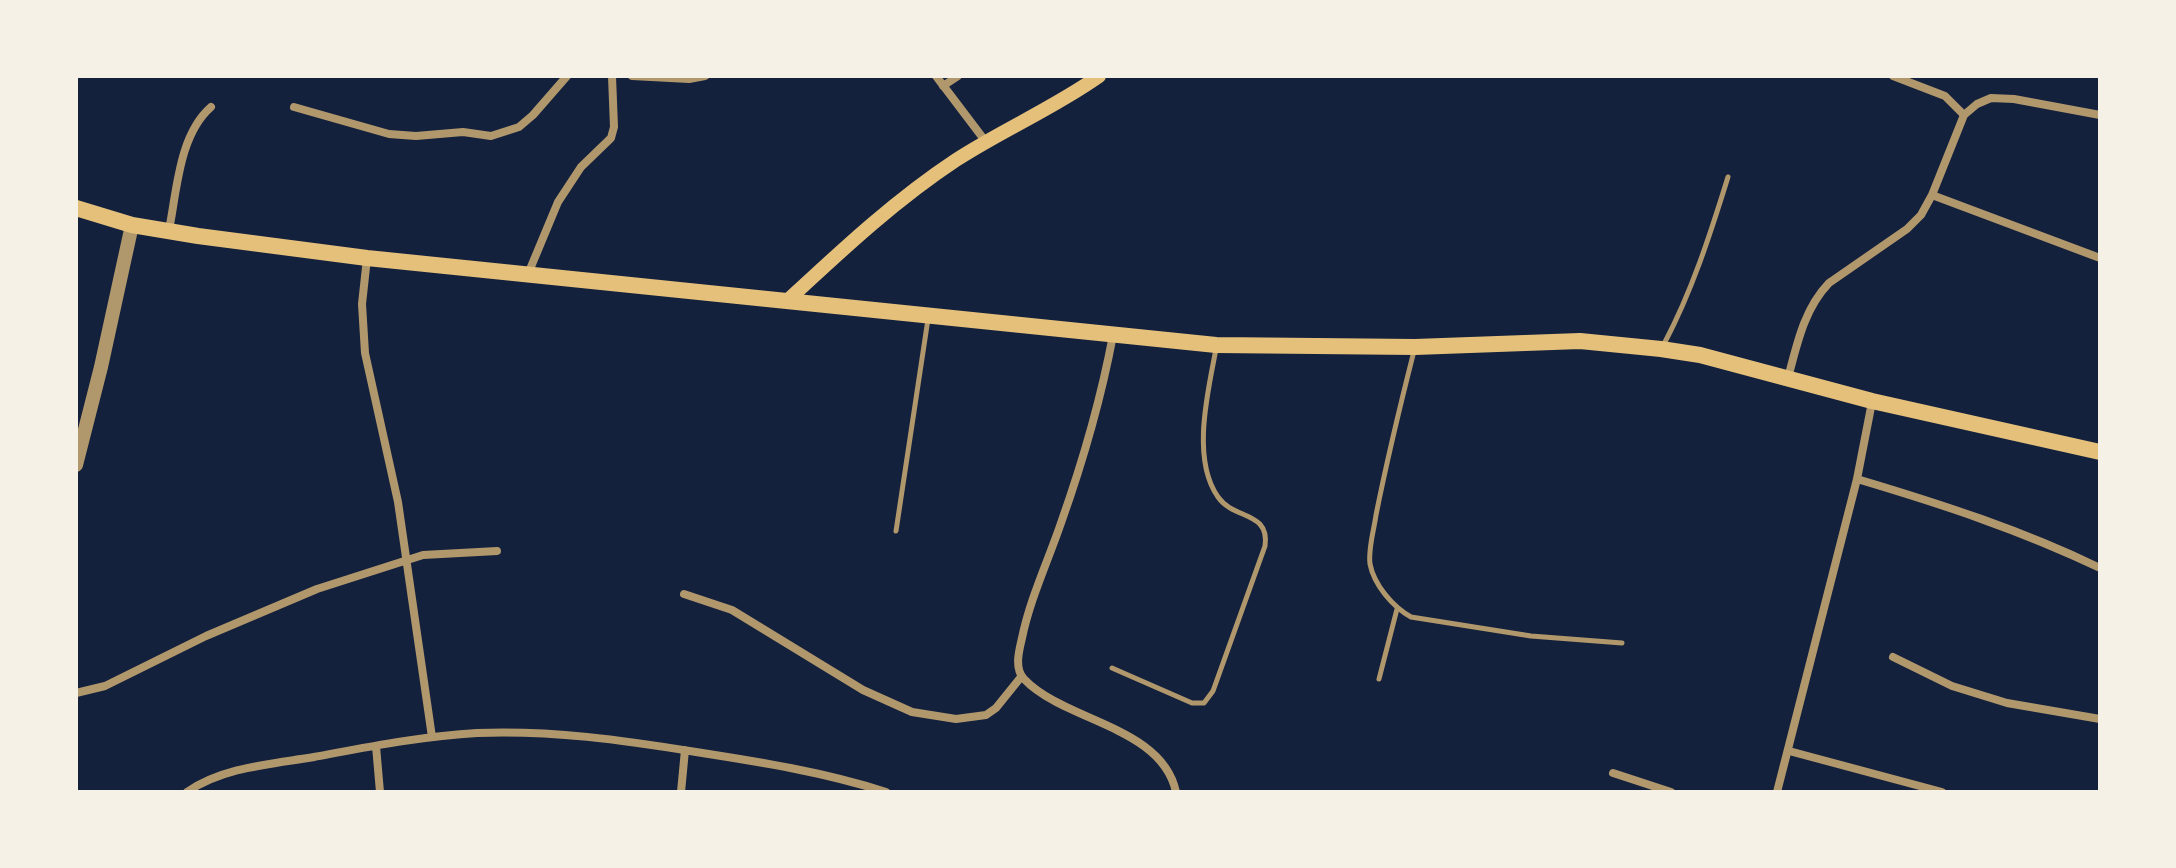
<!DOCTYPE html>
<html>
<head>
<meta charset="utf-8">
<style>
  body { margin:0 }
  #map { position:relative; width:2176px; height:868px; overflow:hidden; background:#14213d; font-family:"Times New Roman",serif }
  canvas { display:block }
  .frame { position:absolute; inset:0; border:78px solid #f6f1e7; pointer-events:none }
</style>
</head>
<body>
<div id="map">
<canvas width="2176" height="868"></canvas>
<div class="frame"></div>
</div>
<script>
const ctx = document.querySelector('canvas').getContext('2d');
ctx.lineJoin = 'round';
function stroke(path, color, width, dash) {
  ctx.strokeStyle = color;
  ctx.lineWidth = width;
  ctx.lineCap = dash ? 'butt' : 'round';
  ctx.setLineDash(dash || []);
  ctx.stroke(path);
}
stroke(new Path2D(`
  M1664 344C1692 291 1710 235 1728 177
  M1414 351C1400 406 1387 460 1376 515 1374 530 1368 549 1370 564 1374 585 1393 607 1411 617L1531 636 1622 643
  M896 531 928 319
  M1112 668 1192 703H1204L1213 691 1265 546C1270 511 1234 520 1218 497 1191 459 1208 391 1216 349
  M1379 679 1397 609`), '#b1986c', 5);
stroke(new Path2D(`
  M632 76 689 79 705 76
  M936 76 986 142
  M1893 76 1945 96 1964 115
  M943 86 958 76
  M294 107 389 134 416 136 463 132 491 136 519 127 533 115 567 76
  M1932 195 2100 258
  M169 230C177 190 179 135 211 107
  M367 258 362 304 365 353 398 502 432 737
  M528 274 558 202 581 167 611 138 614 127 612 76
  M1113 335C1101 399 1083 461 1061 523 1048 561 1030 599 1022 638 1019 651 1014 668 1024 679 1065 722 1162 726 1176 792
  M1788 378C1797 344 1804 309 1829 283L1907 229 1921 215 1932 195 1964 115 1977 104 1991 98 2014 99 2100 115
  M1857 479C1941 504 2021 530 2100 568
  M684 594 732 610 863 690 912 712 956 719 986 715 996 708 1021 677
  M1893 657 1952 686 2007 703 2100 719
  M76 693 105 686 206 636 317 589 423 555 497 551
  M376 746 380 792
  M1789 751 1942 792
  M1613 773 1671 792
  M187 792C223 767 272 764 314 757 368 747 423 736 477 733 551 730 623 740 696 752 760 762 824 772 886 792
  M681 792 685 750
  M1777 792 1857 479 1872 402`), '#b1986c', 8);
stroke(new Path2D(`
  M76 465 101 367 132 225`), '#b1986c', 14);
stroke(new Path2D(`
  M787 301C841 251 894 201 956 160 1002 130 1054 108 1099 76`), '#e5c07b', 14);
stroke(new Path2D(`
  M76 208 132 225 198 236 367 258 1216 345 1415 347 1580 341 1661 349 1700 355 1872 401 2100 452`), '#e5c07b', 16);
</script>
</body>
</html>
